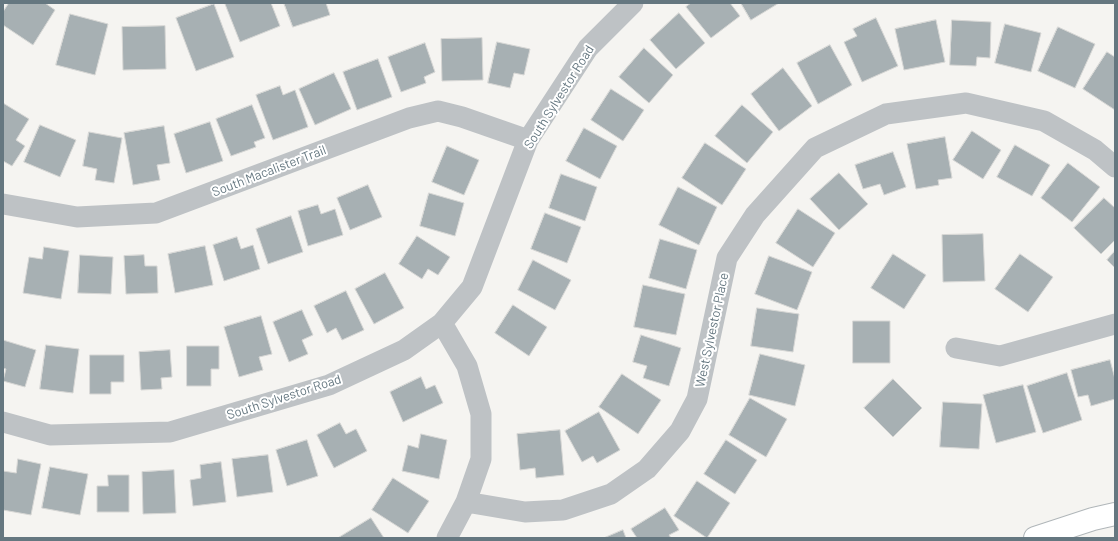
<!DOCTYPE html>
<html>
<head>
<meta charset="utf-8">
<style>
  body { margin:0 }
  #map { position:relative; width:1118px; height:541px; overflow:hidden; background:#f5f4f1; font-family:Barlow,sans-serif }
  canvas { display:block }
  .frame { position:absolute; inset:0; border:4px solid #657780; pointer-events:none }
</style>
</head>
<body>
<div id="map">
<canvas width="1118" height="541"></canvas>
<div class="frame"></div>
</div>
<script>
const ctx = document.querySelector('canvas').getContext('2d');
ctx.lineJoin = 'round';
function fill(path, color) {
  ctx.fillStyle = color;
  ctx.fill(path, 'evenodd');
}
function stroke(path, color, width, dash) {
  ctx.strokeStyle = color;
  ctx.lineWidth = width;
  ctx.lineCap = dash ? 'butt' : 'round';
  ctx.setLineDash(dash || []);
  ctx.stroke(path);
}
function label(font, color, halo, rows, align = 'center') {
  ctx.font = font + ' Barlow,sans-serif';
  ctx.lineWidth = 4;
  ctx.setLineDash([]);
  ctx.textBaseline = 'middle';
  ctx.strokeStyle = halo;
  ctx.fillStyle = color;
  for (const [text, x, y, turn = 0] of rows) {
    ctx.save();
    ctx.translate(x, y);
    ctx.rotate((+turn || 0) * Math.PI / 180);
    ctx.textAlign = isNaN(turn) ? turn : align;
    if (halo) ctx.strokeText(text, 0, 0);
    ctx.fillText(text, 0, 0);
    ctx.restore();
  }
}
const building = new Path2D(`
  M9 3H45L55 10 33 45 3 25V12Z
  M227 3H271L280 26 240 42 225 4Z
  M284 3H326L330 15 293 27Z
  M691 3H730L740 16 711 38 686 7Z
  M741 3H779L751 20Z
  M214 4 234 57 196 71 176 18Z
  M679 13 705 43 676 69 650 40Z
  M70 14 108 24 95 75 56 65Z
  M876 18 898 66 862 82 844 42 857 36 853 29Z
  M936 20 945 62 904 70 895 29Z
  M952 20 991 22 990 58 977 57 976 66 950 65Z
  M1005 24 1041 33 1031 72 995 63Z
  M165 26 166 69 123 70 122 27Z
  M1058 27 1095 44 1075 88 1038 71Z
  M482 38 483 80 442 81 441 39Z
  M497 42 530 49 524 75 514 73 510 88 488 83Z
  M425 43 435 72 424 77 426 83 401 92 388 57Z
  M830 45 852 85 818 104 797 63Z
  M644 48 673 75 649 103 619 77Z
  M1107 52 1115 57V110L1083 89Z
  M378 59 392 97 357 110 343 72Z
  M783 68 812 106 779 131 751 94Z
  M334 73 351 109 315 125 299 89Z
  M280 86 283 95 295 90 308 127 273 140 256 95Z
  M611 89 644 110 623 141 591 120Z
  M3 103 29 119 16 140 25 146 12 166 3 161Z
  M252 105 265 138 254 142 256 147 231 156 216 119Z
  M742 105 773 132 747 163 715 136Z
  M210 122 223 161 186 173 174 134Z
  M40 125 76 140 60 177 24 162Z
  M164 126 170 163 157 165 160 180 133 185 124 133Z
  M584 128 617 146 600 179 566 161Z
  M972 131 1001 150 983 179 953 160Z
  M89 132 122 138 114 183 95 180 97 169 83 166Z
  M945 137 952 178 938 180 939 185 916 189 907 144Z
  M705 143 746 169 722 205 682 178Z
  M1015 145 1050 165 1032 196 997 177Z
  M447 146 479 160 464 195 432 182Z
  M893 152 906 187 884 195 880 184 863 189 855 165Z
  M1068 163 1100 187 1072 222 1041 198Z
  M839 173 868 204 839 230 810 199Z
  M561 174 597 187 585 221 549 208Z
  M368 185 382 217 350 230 337 198Z
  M678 187 717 207 699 245 659 225Z
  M429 193 464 203 455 236 420 226Z
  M1104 198 1115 208V240L1101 254 1074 228Z
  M318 205 321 214 335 209 343 235 308 246 298 211Z
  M798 209 835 233 813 267 776 243Z
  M545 213 581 227 567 263 531 249Z
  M291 216 303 252 268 264 256 229Z
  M983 234 985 281 943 282 942 235Z
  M417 236 450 257 438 275 428 269 422 279 399 264Z
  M237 237 241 249 253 245 260 269 224 281 213 245Z
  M660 239 697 250 686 289 649 278Z
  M205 246 213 285 175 293 168 254Z
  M44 247 69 251 61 299 23 293 29 257 42 259Z
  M1115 251V268L1107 260Z
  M893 254 926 275 904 309 871 288Z
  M1020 254 1053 277 1028 312 995 289Z
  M80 255 113 257 111 294 78 293Z
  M144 255 145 266H157L158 293 126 294 124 256Z
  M769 256 812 272 797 310 755 294Z
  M533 260 571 280 555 310 518 290Z
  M385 273 404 308 374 324 355 289Z
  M643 285 685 294 676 335 634 327Z
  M346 291 364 330 342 340 336 328 327 333 314 306Z
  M513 305 547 327 529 356 495 333Z
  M757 308 799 314 793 352 751 346Z
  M302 310 313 335 302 340 308 354 289 362 273 322Z
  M261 316 272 354 259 357 263 370 239 377 224 327Z
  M853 321H890V363H853Z
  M641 335 681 348 669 386 643 378 647 366 633 362Z
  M3 340 36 350 25 387 3 381 6 369 3 368Z
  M46 345 79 349 73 393 40 389Z
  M187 346H219V369H211V386H187Z
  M170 350 172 377 161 378 162 389 141 390 139 352Z
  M760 354 805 365 795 406 749 395Z
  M90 355H124V382H111V394H90Z
  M1110 360 1115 379V399L1091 406 1088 395 1078 397 1071 370Z
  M1067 373 1082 420 1043 433 1027 386Z
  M622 374 661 400 638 434 599 407Z
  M421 377 426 389 435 385 443 403 403 422 390 392Z
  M893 379 922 408 893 437 864 408Z
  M1023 385 1036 432 996 443 983 395Z
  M750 398 787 419 766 457 729 435Z
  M943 402 982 404 979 449 940 447Z
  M599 412 620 450 597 463 593 456 582 462 565 431Z
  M340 423 346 434 356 429 367 451 334 468 317 435Z
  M560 430 564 475 536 478 535 468 520 470 517 434Z
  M421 434 447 440 439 479 402 471 408 445 418 448Z
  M307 440 318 476 287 486 276 450Z
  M726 440 757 460 735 494 704 474Z
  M268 455 273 492 237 497 232 459Z
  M18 459 41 464 31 515 3 510V471L16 473Z
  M221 462 226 502 193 506 190 480 201 478 200 465Z
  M50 467 88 474 80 515 42 508Z
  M174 470 176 513 143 514 142 472Z
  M108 475H129V512H97V486H108Z
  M393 478 429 501 408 533 372 510Z
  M697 481 730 503 707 538 674 516Z
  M665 508 679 530 669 535 671 538H637L631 529Z
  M371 518 384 538H338Z
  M623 530 626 538H604Z`);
fill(building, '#a7b0b3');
stroke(building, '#d6d6d4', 1);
const secondary = new Path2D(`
  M1035 538 1093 519 1115 514`);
stroke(secondary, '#b0b6b9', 24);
stroke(new Path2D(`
  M3 204 77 217 156 213 409 118 438 111 462 117 528 140
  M442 323 467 366 481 414V459L466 502 447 538
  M956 348 1000 356 1115 324
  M3 422 50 435 170 432 329 385 404 350 442 323 472 287 528 140 588 48 633 3
  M466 502 525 512 563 510 611 494 647 469 680 431 697 399 727 258 755 215 815 148 886 114 966 103 1044 121 1095 150 1115 167`), '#bec2c5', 21);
stroke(secondary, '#fff', 22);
label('13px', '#657780', '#fff', [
  ["South Sylvestor Road",559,97,-58],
  ["South Macalister Trail",269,171,-21],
  ["West Sylvestor Place",712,330,-78],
  ["South Sylvestor Road",284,397,-18]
]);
</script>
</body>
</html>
